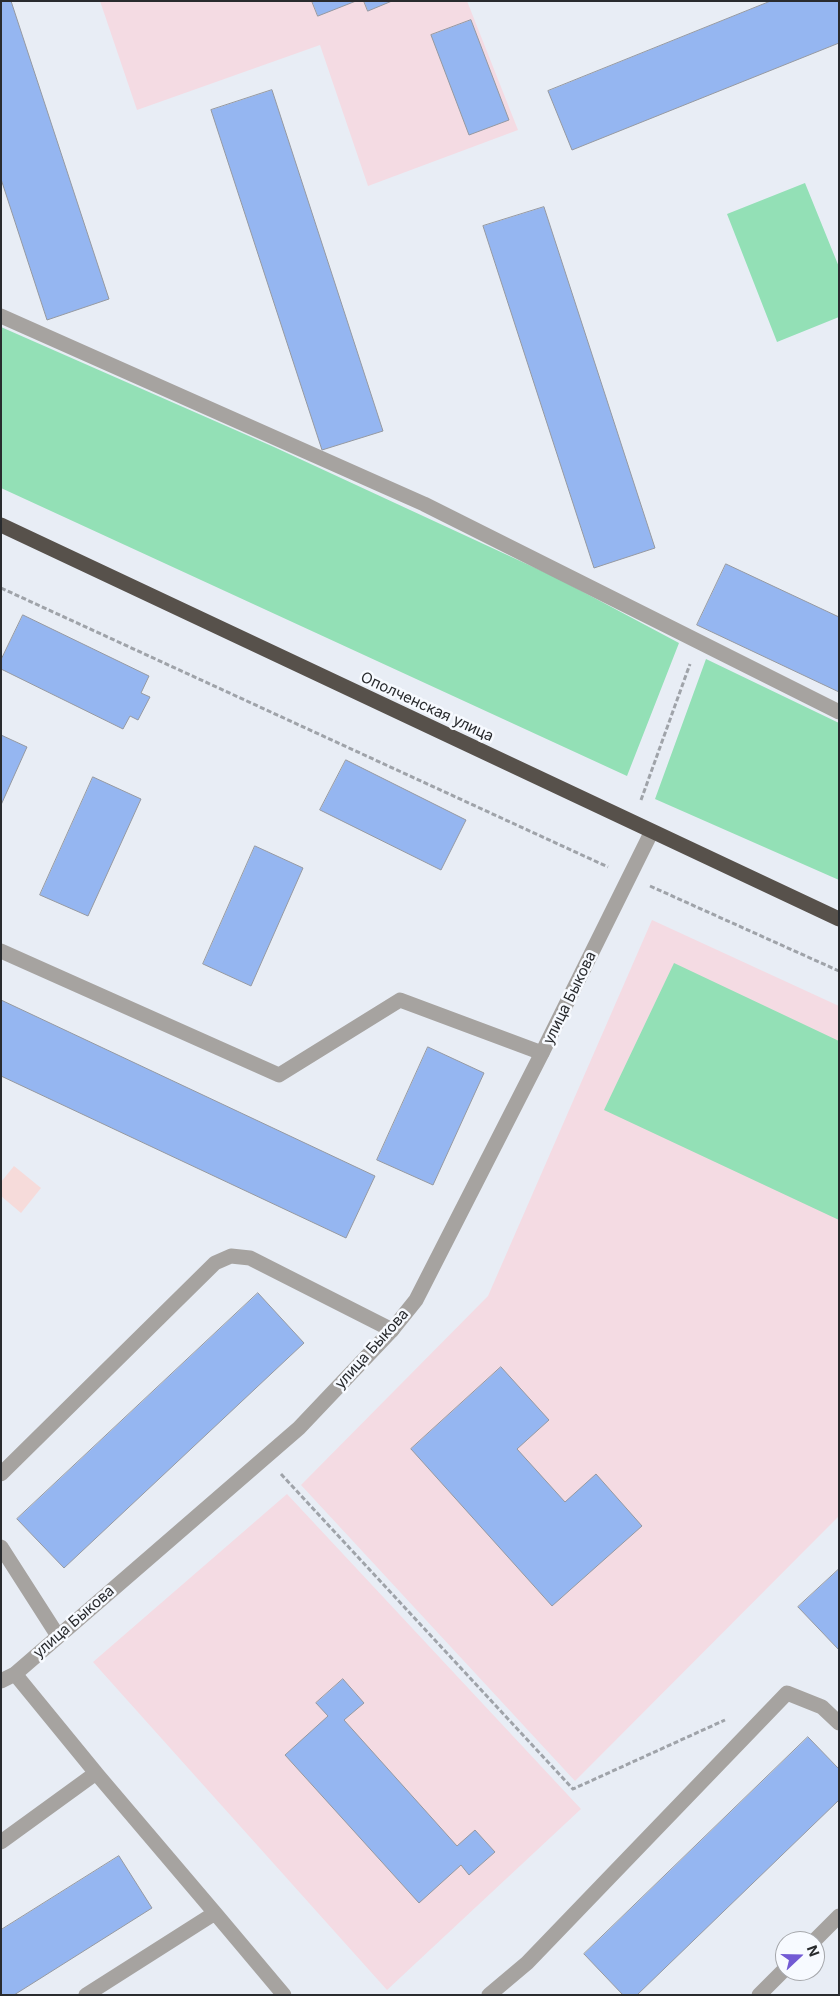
<!DOCTYPE html>
<html>
<head>
<meta charset="utf-8">
<style>
  body { margin:0 }
  #map { position:relative; width:840px; height:1996px; overflow:hidden; background:#e8edf5; font-family:Inter,sans-serif }
  canvas { display:block }
  .frame { position:absolute; inset:0; border:2px solid #292b2e; pointer-events:none }
  .north { position:absolute; left:775px; top:1931px; width:50px; height:50px; box-sizing:border-box; background:#f7faff; border:1px solid #a5a7ab; border-radius:50%; rotate:69deg; font-size:14px; font-weight:700; line-height:20px; text-align:center; color:#292b2e }
  .north::after { content:''; display:block; margin:auto; width:18px; height:22px; background:#725ad4; clip-path:polygon(50% 0,100% 100%,50% 72%,0 100%) }
</style>
</head>
<body>
<div id="map">
<canvas width="840" height="1996"></canvas>
<div class="frame"></div>
<div class="north">N</div>
</div>
<script>
const ctx = document.querySelector('canvas').getContext('2d');
ctx.lineJoin = 'round';
function fill(path, color) {
  ctx.fillStyle = color;
  ctx.fill(path, 'evenodd');
}
function stroke(path, color, width, dash) {
  ctx.strokeStyle = color;
  ctx.lineWidth = width;
  ctx.lineCap = dash ? 'butt' : 'round';
  ctx.setLineDash(dash || []);
  ctx.stroke(path);
}
function label(font, color, halo, rows, align = 'center') {
  ctx.font = font + ' Inter,sans-serif';
  ctx.lineWidth = 5;
  ctx.setLineDash([]);
  ctx.textBaseline = 'middle';
  ctx.strokeStyle = halo;
  ctx.fillStyle = color;
  for (const [text, x, y, turn = 0] of rows) {
    ctx.save();
    ctx.translate(x, y);
    ctx.rotate((+turn || 0) * Math.PI / 180);
    ctx.textAlign = isNaN(turn) ? turn : align;
    if (halo) ctx.strokeText(text, 0, 0);
    ctx.fillText(text, 0, 0);
    ctx.restore();
  }
}
fill(new Path2D(`
  M14 1166 41 1188 21 1213 1 1196V1182Z`), '#f6dbda');
fill(new Path2D(`
  M100 1H467L518 130 368 186 320 45 137 110Z
  M652 920 839 1006V1516L575 1781 301 1485 488 1296Z
  M287 1494 581 1809 387 1990 93 1662Z`), '#f4dbe3');
fill(new Path2D(`
  M805 183 839 267V317L777 342 727 214Z
  M1 327 274 447 557 578 679 643 627 776 1 488Z
  M706 659 839 723V880L655 799Z
  M674 963 839 1041V1220L604 1110Z`), '#93e0b6');
const building = new Path2D(`
  M1 1H11L109 299 47 320 1 179Z
  M312 1H356L318 16Z
  M364 1H392L368 11Z
  M771 1H839V43L572 150 548 91Z
  M471 20 509 120 469 135 431 35Z
  M272 90 383 431 322 450 211 110Z
  M544 207 655 548 594 568 483 226Z
  M726 564 839 617V692L697 625Z
  M23 615 149 676 141 693 150 697 138 720 130 716 123 729 1 669V660Z
  M1 735 27 747 1 805Z
  M346 760 466 820 441 870 320 810Z
  M93 777 141 799 88 916 40 895Z
  M255 846 303 868 251 986 203 964Z
  M1 1000 375 1176 346 1238 1 1076Z
  M428 1047 484 1073 433 1185 377 1160Z
  M258 1293 304 1343 64 1568 17 1519Z
  M501 1367 549 1420 517 1449 565 1502 596 1474 642 1526 552 1606 411 1449Z
  M839 1569V1650L798 1607Z
  M343 1679 364 1703 344 1720 457 1846 475 1830 495 1852 469 1875 461 1865 419 1903 285 1755 328 1716 316 1703Z
  M808 1737 839 1769V1800L637 1995H623L584 1954Z
  M119 1856 152 1908 14 1995H1V1930Z`);
fill(building, '#95b6f1');
stroke(building, '#9599a1', 1);
stroke(new Path2D(`
  M1 588 608 867
  M641 800 690 664
  M650 886 839 971
  M281 1474 573 1789 725 1720`), '#9fa3a9', 3, [5, 2.5]);
stroke(new Path2D(`
  M1 951 279 1075 400 1000 542 1053
  M1 1474 215 1263 231 1256 250 1258 392 1330
  M1 1547 58 1636
  M1 1842 96 1773 15 1674
  M215 1913 284 1995
  M86 1995 215 1913 96 1773
  M489 1995 527 1963 787 1693 822 1707 839 1723`), '#a6a3a0', 15);
stroke(new Path2D(`
  M1 316 424 504 839 712
  M1 1681 15 1674 299 1428 392 1330 416 1300 542 1053 651 833
  M814 1941 839 1916
  M759 1995 785 1969`), '#a6a3a0', 15);
stroke(new Path2D(`
  M1 525 839 919`), '#57514b', 15);
label('15px', '#292b2e', '#f7faff', [
  ["Ополченская улица",427,707,25],
  ["улица Быкова",570,998,-64],
  ["улица Быкова",372,1349,-48],
  ["улица Быкова",74,1622,-41]
]);
</script>
</body>
</html>
